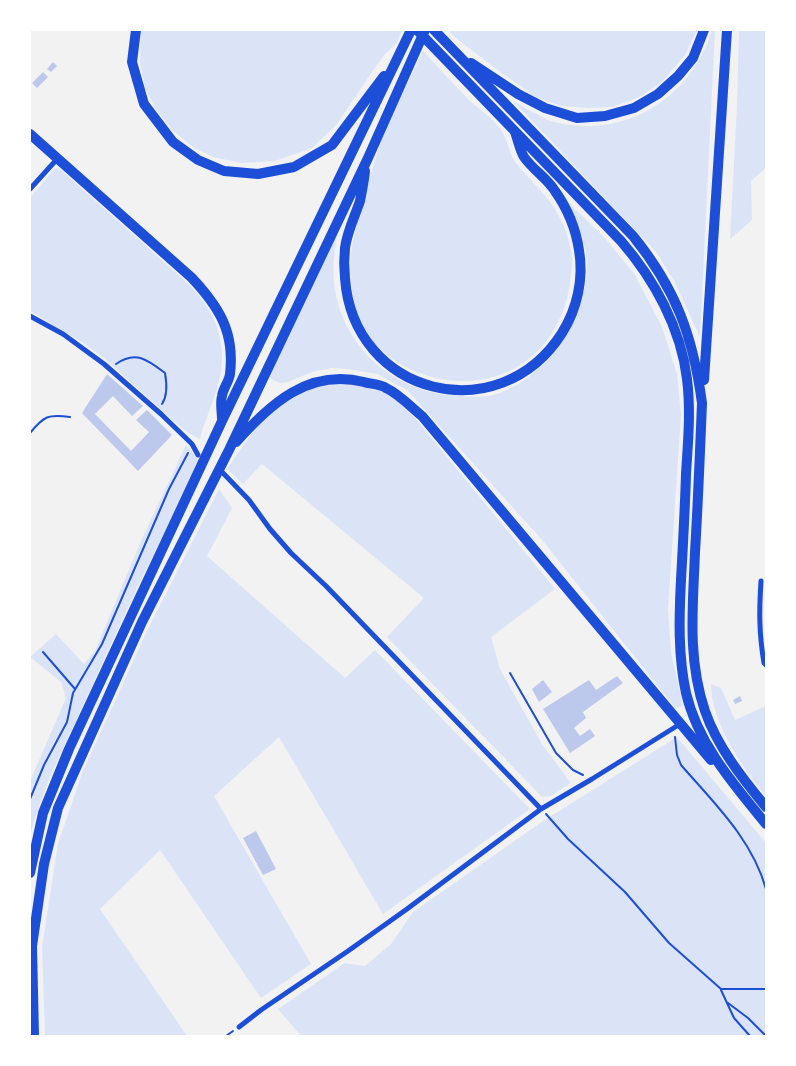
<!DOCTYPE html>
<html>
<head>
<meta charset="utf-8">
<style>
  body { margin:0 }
  #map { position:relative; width:796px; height:1066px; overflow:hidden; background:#f2f2f2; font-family:Commissioner,sans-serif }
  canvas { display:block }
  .frame { position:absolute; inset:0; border:31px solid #fff; pointer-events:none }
</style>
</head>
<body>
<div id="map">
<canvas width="796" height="1066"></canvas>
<div class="frame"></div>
</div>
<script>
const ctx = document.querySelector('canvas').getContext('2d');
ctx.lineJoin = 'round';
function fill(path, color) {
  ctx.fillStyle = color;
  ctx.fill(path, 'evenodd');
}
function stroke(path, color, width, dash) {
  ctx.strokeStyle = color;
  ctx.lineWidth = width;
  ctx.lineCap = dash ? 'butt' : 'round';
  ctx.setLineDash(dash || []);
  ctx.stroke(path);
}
fill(new Path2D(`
  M141 30H402L397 43 385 54 374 69 337 124 312 148 275 161 241 163 213 157 193 147 173 131 155 108 145 88 140 62Z
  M448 30H697L685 55 661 83 637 98 612 107 588 108 561 106 537 98 503 74 457 39Z
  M712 30H715L700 337 674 281 656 252 514 102C526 108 539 116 551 121 562 125 574 125 585 126 645 127 695 86 712 30Z
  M739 30H766V168L751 181 752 220 730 239 737 105Z
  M423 51C439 68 454 85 470 101 480 110 494 119 501 130 508 140 509 153 515 162 527 178 544 191 554 208 563 221 568 236 571 251 574 265 570 281 568 294 561 325 543 353 515 368 464 397 389 376 361 324 354 313 351 283 350 270 350 248 356 227 362 207 370 178 377 148 389 121 400 97 412 75 423 51Z
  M56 168 60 169C91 197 123 225 154 253 173 271 196 287 209 310 218 325 222 341 222 358 222 386 207 412 200 439L190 434 176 423 104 358 83 343 30 311V198L53 170Z
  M569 203 605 238 635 275 662 327 677 374 681 415 668 609 671 653 683 705 676 709 543 541 407 390 377 374 348 369 332 368 312 372 288 382 280 383 271 379 269 374 337 234C334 253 332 271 335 290 344 347 393 390 449 395 465 396 481 399 497 394 550 376 594 308 586 253 583 236 576 220 569 203Z
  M350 382 379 389 399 402 416 419 555 589 491 637 500 669 542 744 571 783 551 796 542 797 387 637 424 598 262 464 243 484 227 469C252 433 271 401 315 386 325 382 339 383 350 382Z
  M186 445 198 459 181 499 136 590 49 779 35 818 30 836V781L66 698 61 682 30 657 56 634 84 664 95 651 141 541Z
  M219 489 232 508 207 556 345 678 375 650 530 809 383 914 279 737 214 796 311 964 261 998 160 850 100 909 187 1036H45L42 947 58 844 82 773 146 633Z
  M711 684 721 688 735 720 766 706V796C742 768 711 722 711 684Z
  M677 737 766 843V1036H301L278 1009 345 963 365 966 391 944 413 912 543 821Z`), '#dbe4f7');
fill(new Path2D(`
  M53 62 57 66 51 72 47 69Z
  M43 72 48 77 37 88 32 83Z
  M107 374 143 406 132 416 113 396 95 414 131 451 149 432 136 420 147 410 172 435 138 471 82 413Z
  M617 676 623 683 583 712 586 718 574 728 580 736 590 729 595 736 570 753 543 709 589 680 596 690Z
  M543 680 552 692 539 702 532 689Z
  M740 696 742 701 735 704 733 700Z
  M256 831 276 869 263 875 243 838Z`), '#bdc9ec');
stroke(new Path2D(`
  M116 364C136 350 148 360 165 373 167 384 168 395 162 404
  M30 433C44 416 48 414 70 417
  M43 652 75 689
  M510 673 556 753 573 770 583 775
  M675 737 677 755 681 765C714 803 752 839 766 889
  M30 799 44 765 67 722 73 693 102 644 169 489 188 453
  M546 814 568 839 625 892 669 943 721 989H766
  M721 990 734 1018 750 1036
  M728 1003 748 1018 766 1036
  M226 1036 233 1031`), '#1d4ed8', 2);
stroke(new Path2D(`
  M30 189 58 158
  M30 316 63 334 104 364 161 414 192 444 198 455
  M223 473 249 500 270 529 291 553 326 586 541 809
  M761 581C759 612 759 633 764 663L766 665
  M239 1027 261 1010 348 951 407 909 541 809 592 779 680 724`), '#1d4ed8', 5);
stroke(new Path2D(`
  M136 30 132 62 144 104 173 142 198 160 224 171 258 174 294 167 332 145 384 76
  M434 30 633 236C676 289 693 336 702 403 700 453 698 503 695 552 693 606 687 658 705 711 717 746 742 778 766 807
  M418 31 621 241C654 279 681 328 687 379 691 411 688 442 686 474 685 509 683 544 681 580 679 617 678 656 686 693 698 744 734 785 766 824
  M471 63 518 94 545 108 577 118 605 116 634 108 658 94 678 76 693 58 704 30
  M30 134 192 278C219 307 235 332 230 374 229 382 223 388 222 396 220 403 222 412 222 419
  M365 171C364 181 362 191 360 201 355 216 347 232 345 248 344 257 344 269 345 278 353 395 499 432 562 333 577 309 584 279 579 250 576 230 567 208 555 191 547 178 533 170 524 157 520 151 518 140 515 132
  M704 380 727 30
  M236 442C271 404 308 368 364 382 370 384 380 384 386 388 399 394 411 407 422 416L711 760
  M30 873 43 813 69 749 222 421 411 30
  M34 1036 32 946 44 864 58 808 142 622 229 450 368 158 425 30`), '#1d4ed8', 10);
</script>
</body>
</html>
